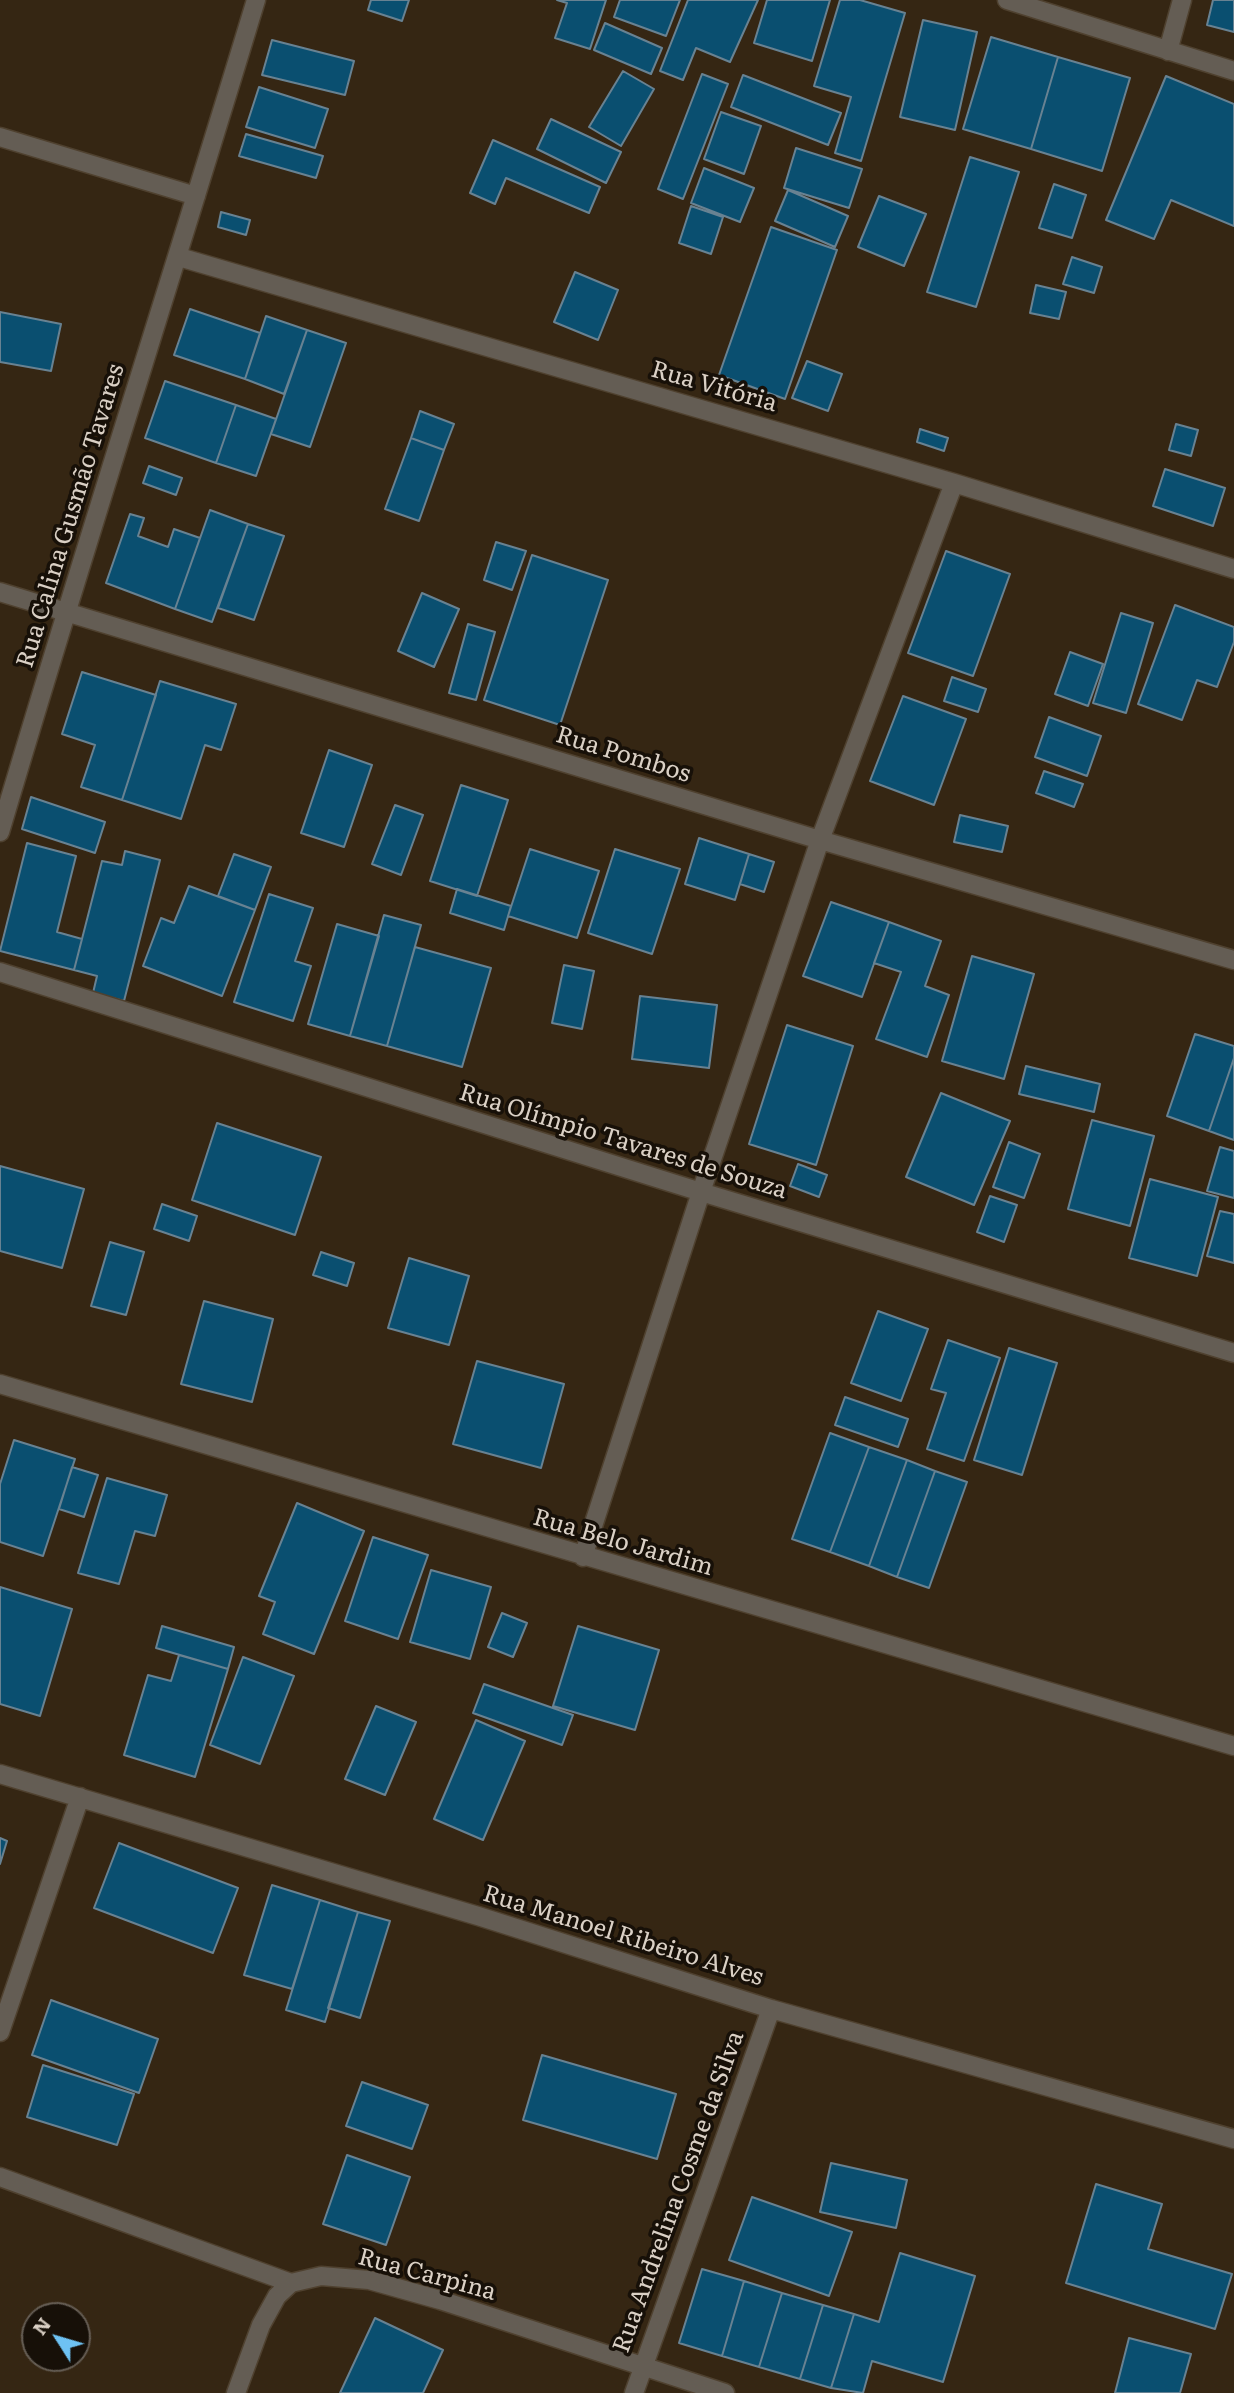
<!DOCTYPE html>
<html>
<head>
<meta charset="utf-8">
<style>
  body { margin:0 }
  #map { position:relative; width:1234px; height:2393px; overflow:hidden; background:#352613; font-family:Literata,serif }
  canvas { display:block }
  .north { position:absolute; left:21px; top:2302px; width:70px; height:70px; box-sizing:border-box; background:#171008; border:2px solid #655d54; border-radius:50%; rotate:307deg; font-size:19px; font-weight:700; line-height:28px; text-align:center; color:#dad0c5 }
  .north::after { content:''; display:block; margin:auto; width:24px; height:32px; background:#6ec2f3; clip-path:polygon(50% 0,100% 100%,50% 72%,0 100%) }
</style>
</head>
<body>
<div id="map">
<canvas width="1234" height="2393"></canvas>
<div class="north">N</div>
</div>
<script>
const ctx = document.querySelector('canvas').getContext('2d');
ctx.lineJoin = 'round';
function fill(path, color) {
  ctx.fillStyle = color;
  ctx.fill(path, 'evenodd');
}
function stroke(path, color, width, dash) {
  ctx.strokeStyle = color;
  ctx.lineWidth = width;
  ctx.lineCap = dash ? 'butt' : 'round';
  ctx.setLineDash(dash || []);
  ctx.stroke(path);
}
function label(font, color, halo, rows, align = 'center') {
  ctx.font = font + ' Literata,serif';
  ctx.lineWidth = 7;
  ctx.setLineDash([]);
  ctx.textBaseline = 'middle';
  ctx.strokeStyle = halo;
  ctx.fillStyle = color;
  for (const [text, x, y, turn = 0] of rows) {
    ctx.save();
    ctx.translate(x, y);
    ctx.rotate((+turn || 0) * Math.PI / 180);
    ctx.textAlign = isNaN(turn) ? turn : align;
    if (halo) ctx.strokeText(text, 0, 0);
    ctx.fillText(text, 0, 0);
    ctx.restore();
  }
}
const building = new Path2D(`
  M371 0H409L402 21 368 10Z
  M557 0H606L590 49 555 38 567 3Z
  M620 0H680L666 36 614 17Z
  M688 0H758L730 62 696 48 683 80 660 71Z
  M767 0H830L812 61 754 43Z
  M840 0H860L905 13 861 161 835 153 851 97 814 86Z
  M1213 0H1234V32L1207 25Z
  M923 20 977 32 955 130 900 117Z
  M605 23 662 48 651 74 594 50Z
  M991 37 1058 57 1031 149 963 129Z
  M272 40 354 61 345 95 262 75Z
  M1058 57 1130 78 1102 171 1031 149Z
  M623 71 654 89 621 146 589 127Z
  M702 74 728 84 683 199 658 189Z
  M743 75 841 113 828 145 731 107Z
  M1166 76 1234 104V226L1171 200 1154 239 1106 220Z
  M259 87 328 109 315 148 246 127Z
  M721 112 761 126 744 174 704 159Z
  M551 119 621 152 606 183 537 149Z
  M246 134 323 156 316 178 239 156Z
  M493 140 600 187 589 213 506 178 495 204 470 193Z
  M796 148 862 169 849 208 784 188Z
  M970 157 1019 172 976 307 927 292Z
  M704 168 754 188 740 222 691 203Z
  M1054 184 1086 195 1072 238 1039 228Z
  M788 190 848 216 835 247 775 221Z
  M879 196 926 214 904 266 858 247Z
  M691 206 723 217 711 254 679 243Z
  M221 212 250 220 246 235 218 227Z
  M771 227 837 250 785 399 719 375Z
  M1072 257 1102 267 1094 293 1063 284Z
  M575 272 618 290 598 340 554 322Z
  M1036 285 1066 292 1059 319 1030 313Z
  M190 309 260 333 245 379 174 355Z
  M0 312 61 324 51 371 0 362Z
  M266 316 307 330 284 394 245 379Z
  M307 330 346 343 310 447 271 434Z
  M807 361 842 374 828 411 792 398Z
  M165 381 236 405 216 463 145 438Z
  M236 405 276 419 256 476 216 463Z
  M420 411 454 424 444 450 411 438Z
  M1176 424 1198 430 1191 456 1169 450Z
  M920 429 948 438 944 451 917 442Z
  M411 438 444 450 419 521 385 509Z
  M149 466 182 478 176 495 143 483Z
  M1165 469 1225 488 1213 526 1153 506Z
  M210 510 248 524 212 622 175 609Z
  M130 514 144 518 138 536 168 547 174 529 200 538 175 609 106 583Z
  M248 524 284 536 254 620 218 608Z
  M496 542 526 551 512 590 484 580Z
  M946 551 1010 574 973 676 908 653Z
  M532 555 608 580 560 725 484 700Z
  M422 593 459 609 434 667 398 651Z
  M1175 605 1234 627V642L1217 687 1197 680 1182 720 1138 704Z
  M1121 613 1153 623 1126 713 1093 703Z
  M468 624 495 632 476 700 449 693Z
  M1070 652 1103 664 1088 706 1055 694Z
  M82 672 156 695 122 800 81 787 95 745 62 734Z
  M952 677 986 689 978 712 944 701Z
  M160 681 236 704 221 750 205 745 181 819 122 800Z
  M903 696 966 719 934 805 870 781Z
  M1049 717 1101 736 1087 776 1035 757Z
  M329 750 372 765 344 847 301 833Z
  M1044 771 1083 784 1074 807 1036 793Z
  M461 785 508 800 477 896 430 881Z
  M31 797 105 822 95 853 22 829Z
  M395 805 423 815 401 875 372 864Z
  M960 815 1008 826 1002 852 954 842Z
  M699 838 749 854 735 900 685 884Z
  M27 843 76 856 57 932 82 939 74 970 0 951Z
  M530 849 599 871 577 938 508 916Z
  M615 849 680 869 652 954 588 933Z
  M125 851 160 860 124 1001 93 993 97 976 74 970 102 861 122 865Z
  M234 854 271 867 255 910 218 896Z
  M749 854 774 862 764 892 740 884Z
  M189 886 255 910 222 996 143 966 161 918 174 923Z
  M457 889 511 906 504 930 450 913Z
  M269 894 313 908 295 961 311 966 293 1021 234 1002Z
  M831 902 889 922 862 997 803 976Z
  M384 915 421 925 387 1046 350 1036Z
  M889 922 941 941 925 986 949 995 927 1057 876 1039 901 972 874 963Z
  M337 924 379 936 350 1036 308 1024Z
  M415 947 491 968 462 1067 387 1046Z
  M972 956 1034 974 1004 1079 942 1061Z
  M564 965 594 971 582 1029 552 1023Z
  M640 996 717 1005 709 1068 632 1059Z
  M787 1025 853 1046 816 1165 749 1144Z
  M1195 1034 1234 1046V1058L1209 1131 1167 1116Z
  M1234 1058V1140L1209 1131Z
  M1026 1066 1100 1084 1094 1112 1019 1094Z
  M941 1093 1010 1121 974 1205 906 1177Z
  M1092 1120 1154 1136 1130 1226 1068 1209Z
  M217 1123 321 1157 295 1235 192 1200Z
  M1009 1142 1040 1154 1024 1198 993 1187Z
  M1220 1147 1234 1151V1198L1207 1191Z
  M798 1164 827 1175 819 1197 790 1186Z
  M0 1166 84 1189 62 1268 0 1251Z
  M1150 1179 1218 1197 1197 1276 1129 1258Z
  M990 1196 1017 1205 1004 1242 977 1232Z
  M162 1204 197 1216 189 1241 154 1229Z
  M1220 1211 1234 1214V1263L1207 1256Z
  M110 1242 144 1252 126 1315 91 1306Z
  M321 1252 354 1263 347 1286 313 1275Z
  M409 1258 469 1276 449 1345 388 1328Z
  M204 1301 273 1319 252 1402 181 1384Z
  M878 1311 928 1329 901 1401 851 1383Z
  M948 1340 1000 1358 964 1461 927 1449 946 1393 931 1389Z
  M1009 1348 1057 1363 1022 1475 974 1460Z
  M477 1361 564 1384 541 1468 453 1444Z
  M845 1397 908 1419 898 1447 835 1425Z
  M830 1433 869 1447 830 1552 792 1539Z
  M14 1440 75 1459 43 1556 0 1542V1484Z
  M869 1447 907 1460 869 1566 830 1552Z
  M907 1460 935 1471 897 1577 869 1566Z
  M72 1467 98 1475 84 1517 59 1509Z
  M935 1471 967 1482 929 1588 897 1577Z
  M107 1478 167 1495 155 1536 135 1531 119 1584 78 1573Z
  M297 1503 364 1531 314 1654 263 1634 275 1602 259 1596Z
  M373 1537 428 1555 398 1639 345 1621Z
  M431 1570 491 1587 470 1659 410 1642Z
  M0 1587 72 1609 40 1716 0 1704Z
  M502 1613 527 1623 513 1657 488 1647Z
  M162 1626 234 1647 228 1669 156 1648Z
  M578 1626 659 1650 635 1730 553 1706Z
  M179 1655 228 1669 195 1777 124 1755 148 1675 171 1681Z
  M243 1657 294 1676 260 1764 210 1745Z
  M484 1684 573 1715 562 1745 473 1713Z
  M376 1706 416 1722 385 1795 345 1779Z
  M476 1720 525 1741 483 1840 434 1819Z
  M0 1838 7 1841 0 1864Z
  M119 1843 238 1888 213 1953 94 1908Z
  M272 1885 320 1900 292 1989 244 1975Z
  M320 1900 358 1912 325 2022 286 2010Z
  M358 1912 390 1921 360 2018 328 2008Z
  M51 2000 158 2039 139 2093 32 2055Z
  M542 2055 676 2094 657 2159 523 2120Z
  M43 2065 134 2094 117 2145 27 2117Z
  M362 2082 428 2105 412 2149 346 2126Z
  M347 2155 410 2177 386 2245 323 2224Z
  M831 2163 907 2180 896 2228 820 2212Z
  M1096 2184 1162 2204 1148 2249 1232 2274 1215 2329 1066 2283Z
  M752 2197 852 2232 829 2296 729 2260Z
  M900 2253 975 2276 943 2382 872 2361 863 2393 831 2388 854 2314 879 2322Z
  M702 2269 744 2281 722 2356 679 2343Z
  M744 2281 782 2293 759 2367 722 2356Z
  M782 2293 823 2305 800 2379 759 2367Z
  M823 2305 854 2314 831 2388 800 2379Z
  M375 2318 443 2350 423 2393H340Z
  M1129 2338 1191 2354 1180 2393H1115Z`);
fill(building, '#0a4f70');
stroke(building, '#688292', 2);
const minor = new Path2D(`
  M1007 0 1234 71
  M1168 51 1182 0
  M0 137 196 196
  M179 257 954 483 1234 569
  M0 592 820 840 1234 960
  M0 832C82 554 172 278 256 0
  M0 972 701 1192 1234 1353
  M0 1384 1234 1746
  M583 1557 701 1192 820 840 954 483
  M0 1774 478 1916 771 2009 1234 2139
  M0 2032 80 1797
  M0 2177 291 2283
  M236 2393 261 2325 277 2296 291 2283 321 2276 369 2280 440 2300 725 2393
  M634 2393 771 2009`);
stroke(minor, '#4f412f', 21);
stroke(minor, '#645d54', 18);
label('24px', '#dad0c5', '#171008', [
  ["Rua Vitória",714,387,16],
  ["Rua Calina Gusmão Tavares",71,516,-73],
  ["Rua Pombos",623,755,17],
  ["Rua Olímpio Tavares de Souza",623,1142,17],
  ["Rua Belo Jardim",623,1543,16],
  ["Rua Manoel Ribeiro Alves",623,1936,17],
  ["Rua Andrelina Cosme da Silva",679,2192,-70],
  ["Rua Carpina",427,2275,15]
]);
</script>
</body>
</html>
